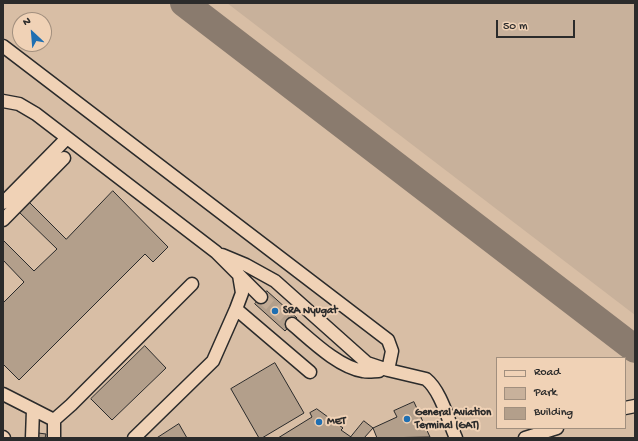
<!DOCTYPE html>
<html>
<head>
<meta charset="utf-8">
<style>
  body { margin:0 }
  #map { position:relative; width:638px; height:441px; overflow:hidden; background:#e8cbb0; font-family:"Gochi Hand",sans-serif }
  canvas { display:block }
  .frame { position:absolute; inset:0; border:4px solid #2b2b2b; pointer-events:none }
  .legend { position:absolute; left:496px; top:357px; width:130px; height:72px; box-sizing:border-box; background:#f0d2b6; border:1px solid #a18f7e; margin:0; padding:5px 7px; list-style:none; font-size:12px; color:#2b2b2b }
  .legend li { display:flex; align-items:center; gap:8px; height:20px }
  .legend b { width:20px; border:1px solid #a18f7e }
  .north { position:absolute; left:12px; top:12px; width:40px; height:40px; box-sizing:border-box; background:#f0d2b6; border:1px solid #a18f7e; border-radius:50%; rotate:334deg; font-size:11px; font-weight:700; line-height:16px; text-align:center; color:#2b2b2b }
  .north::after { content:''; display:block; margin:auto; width:14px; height:18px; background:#1f6fb2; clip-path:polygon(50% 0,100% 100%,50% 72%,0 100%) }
  .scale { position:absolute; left:496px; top:20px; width:79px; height:18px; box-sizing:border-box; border:2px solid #2b2b2b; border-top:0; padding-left:5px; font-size:12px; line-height:14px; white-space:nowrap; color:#2b2b2b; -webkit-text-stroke:3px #f0d2b6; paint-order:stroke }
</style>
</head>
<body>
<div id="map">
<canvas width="638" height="441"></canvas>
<div class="frame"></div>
<ul class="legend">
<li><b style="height:5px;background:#f0d2b6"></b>Road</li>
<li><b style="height:11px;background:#c8b19b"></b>Park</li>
<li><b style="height:11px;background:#b39f8b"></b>Building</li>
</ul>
<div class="north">N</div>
<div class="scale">50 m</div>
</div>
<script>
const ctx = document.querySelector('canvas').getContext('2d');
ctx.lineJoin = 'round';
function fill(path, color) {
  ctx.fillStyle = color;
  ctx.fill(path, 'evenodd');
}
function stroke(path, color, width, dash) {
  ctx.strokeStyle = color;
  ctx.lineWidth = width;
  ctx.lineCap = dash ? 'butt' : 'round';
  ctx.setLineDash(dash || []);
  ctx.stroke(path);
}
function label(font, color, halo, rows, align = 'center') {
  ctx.font = font + ' "Gochi Hand",sans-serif';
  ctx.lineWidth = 4;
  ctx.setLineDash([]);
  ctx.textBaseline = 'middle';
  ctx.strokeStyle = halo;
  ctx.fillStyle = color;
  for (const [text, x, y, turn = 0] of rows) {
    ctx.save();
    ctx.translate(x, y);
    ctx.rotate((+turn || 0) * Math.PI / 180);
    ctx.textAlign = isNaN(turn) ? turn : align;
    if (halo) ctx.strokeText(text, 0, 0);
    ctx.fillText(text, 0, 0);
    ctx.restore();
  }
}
fill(new Path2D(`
  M3 3H635V438H377L373 428 364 438H353L351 437 349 438H3ZM20 20H44V44H20ZM497 358H625V428H497Z`), '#d8bea5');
fill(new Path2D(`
  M227 3H635V315Z`), '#c8b19b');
stroke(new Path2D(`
  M184 3 635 349`), '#8a7b6e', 28);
const building = new Path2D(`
  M113 191 168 247 153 262 145 254 19 380 3 364V303L24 282 3 260V240L34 271 57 249 18 211 28 201 66 239Z
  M267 291 297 318 285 331 255 304Z
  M145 346 166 368 112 420 91 399Z
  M275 363 304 413 262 438H259L231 389Z
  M414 402 430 437 377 438 373 428 397 417 394 411Z
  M317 409 343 428 341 430 351 437 349 438H278L312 417 310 413Z
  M364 421 373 428 364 438H353L351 437Z
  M179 424 187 438H157Z
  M38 433 46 434 45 438H37Z`);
fill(building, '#b39f8b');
stroke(building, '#2b2b2b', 1);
stroke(new Path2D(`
  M261 297 292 324`), '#c2ab95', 12, [12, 6]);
const minor = new Path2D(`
  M3 46 388 340 392 351 388 370
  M3 101 19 104 36 114 216 252 261 297
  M3 203 67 138
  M3 220 64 158
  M222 255 246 265 275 281 367 363 388 370 426 379C441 391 448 420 456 438
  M236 309 310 372
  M292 324C311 340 338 367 363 371 368 372 374 371 379 371
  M3 394 54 420
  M625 408 635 406
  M3 437 4 438
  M32 438 33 410
  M54 438V420L71 405 192 284
  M134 438 213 361 236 309 242 293 239 275
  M525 438 557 428`);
stroke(minor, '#2b2b2b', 15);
stroke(minor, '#f0d2b6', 12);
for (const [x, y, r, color] of [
  [275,311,4,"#1f6fb2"],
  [407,419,4,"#1f6fb2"],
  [319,422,4,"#1f6fb2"]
]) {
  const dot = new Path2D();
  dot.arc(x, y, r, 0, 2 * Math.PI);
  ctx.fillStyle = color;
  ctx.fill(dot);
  stroke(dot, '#f0d2b6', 1.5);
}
label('bold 11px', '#2b2b2b', '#f0d2b6', [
  ["SRA Nyugat",283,311],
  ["General Aviation",415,413],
  ["Terminal (GAT)",415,426],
  ["MET",327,422]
], 'left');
</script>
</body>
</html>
